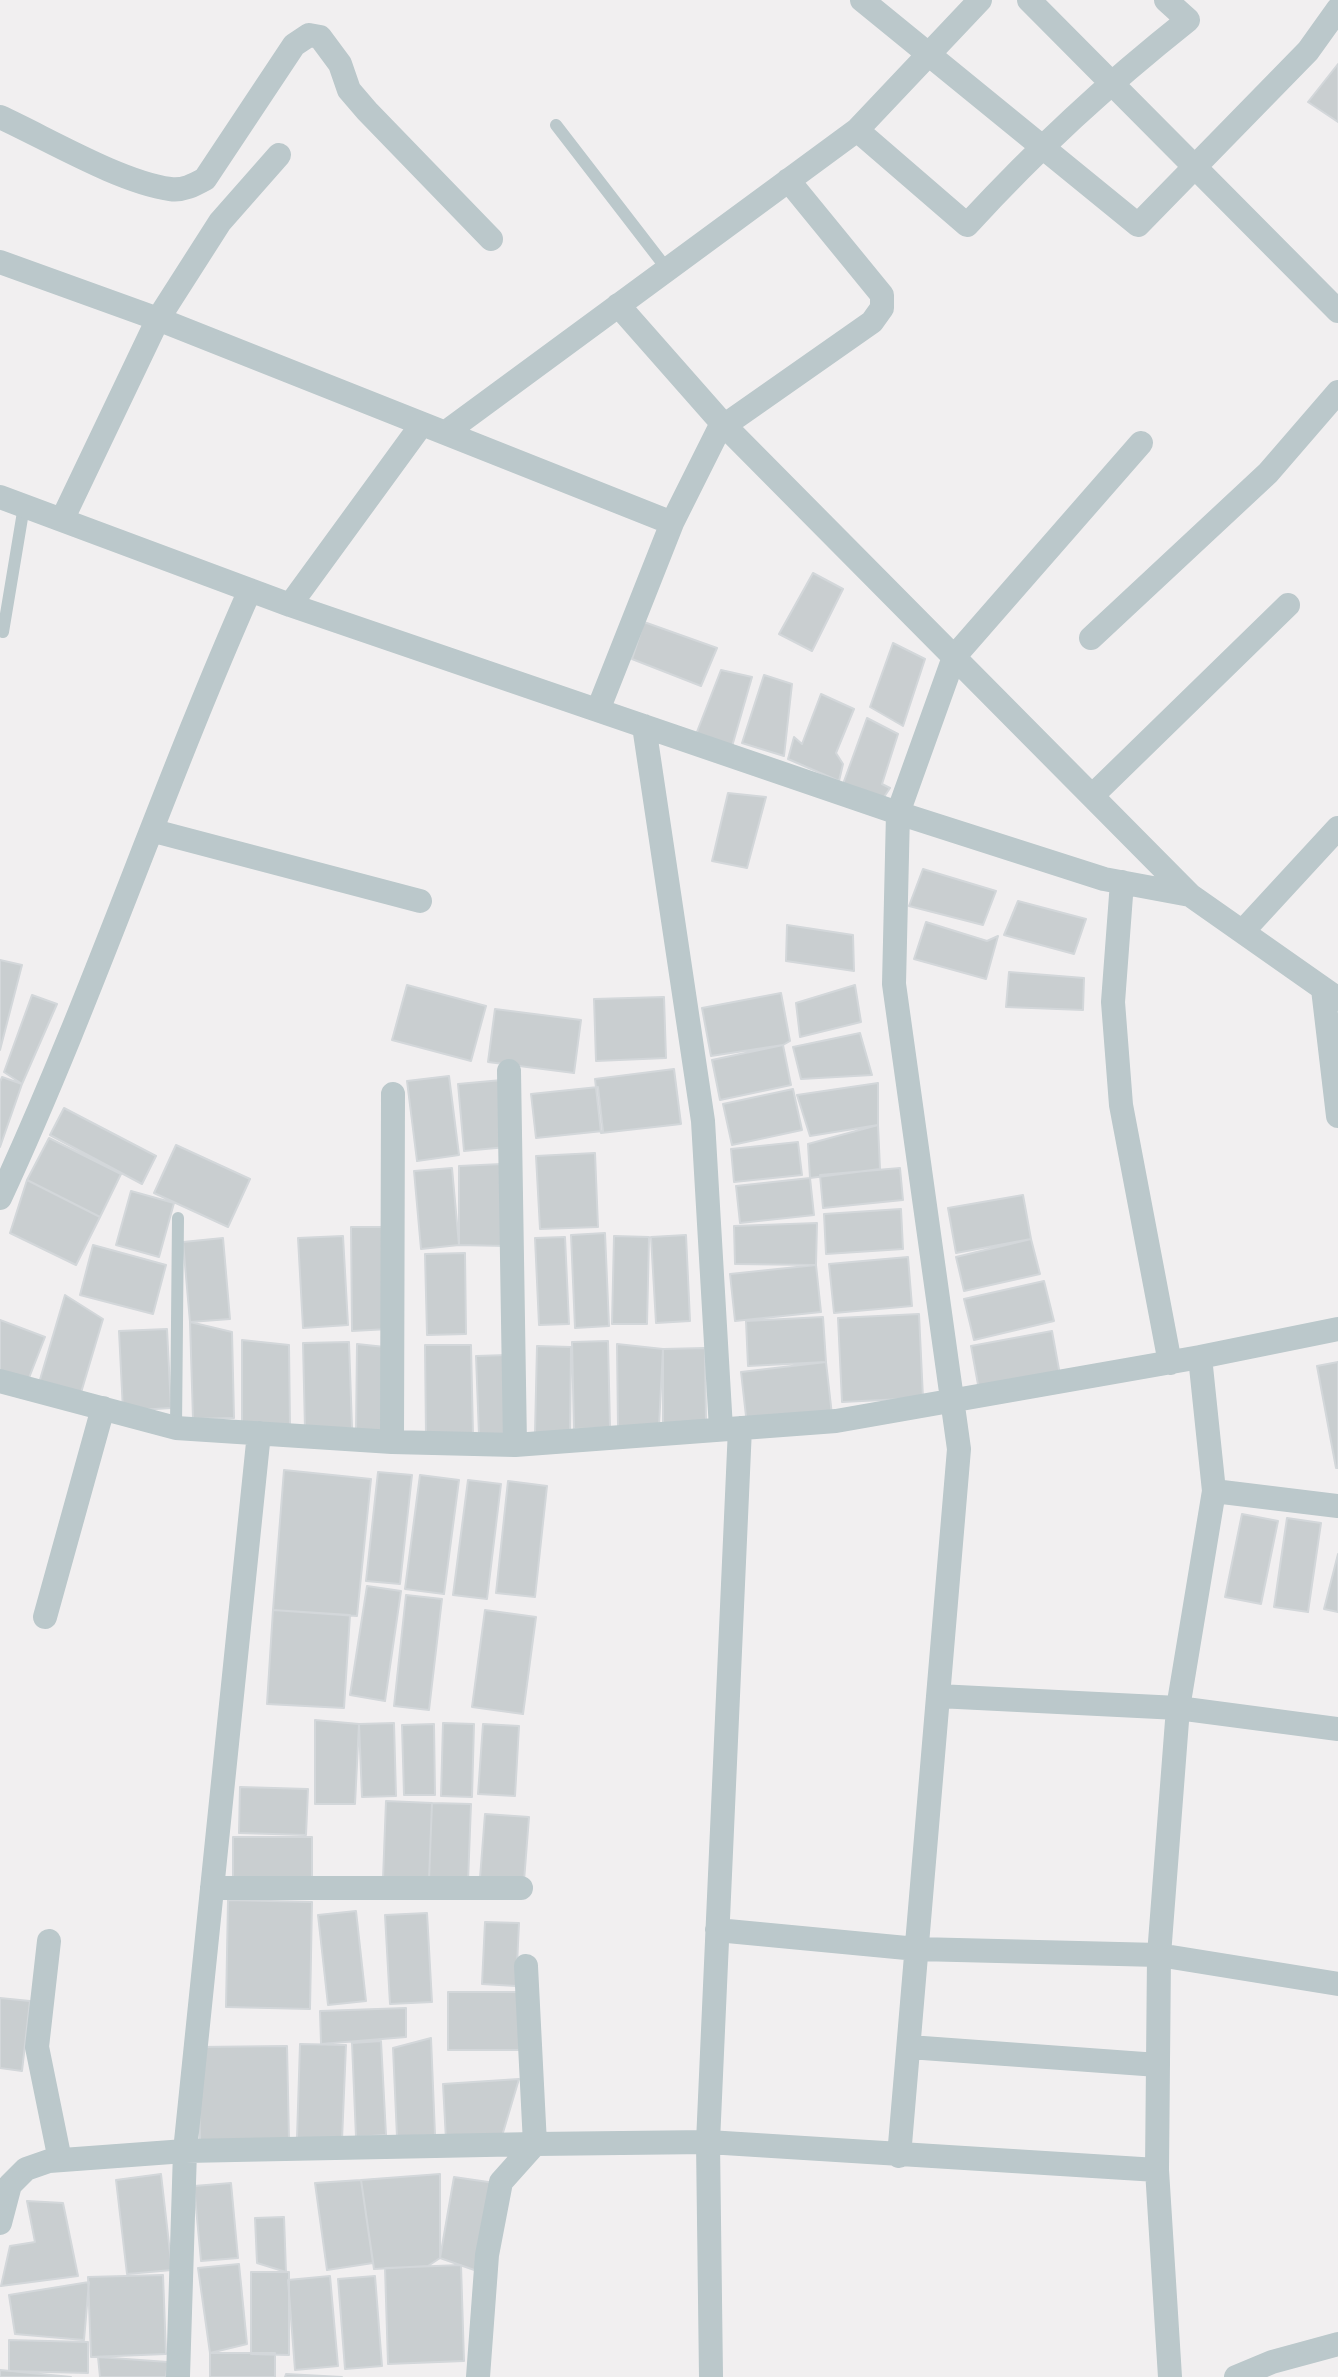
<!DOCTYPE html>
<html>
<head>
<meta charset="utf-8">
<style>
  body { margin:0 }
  canvas { display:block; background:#f1eff0 }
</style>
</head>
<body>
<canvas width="1338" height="2377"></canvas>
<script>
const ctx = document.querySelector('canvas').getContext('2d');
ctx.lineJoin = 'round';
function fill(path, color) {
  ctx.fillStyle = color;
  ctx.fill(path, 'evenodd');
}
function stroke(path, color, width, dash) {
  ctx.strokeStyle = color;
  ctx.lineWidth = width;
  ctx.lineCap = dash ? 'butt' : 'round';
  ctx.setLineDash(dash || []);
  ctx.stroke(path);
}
const building = new Path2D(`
  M1338 64V122L1308 102Z
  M813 573 843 589 812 651 779 634Z
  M644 622 717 648 701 686 632 659Z
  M893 643 925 659 903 726 870 707Z
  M721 670 752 677 731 750 695 737Z
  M764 675 792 684 784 756 742 743Z
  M821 694 854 709 836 753 843 764 839 781 788 759 794 737 802 744Z
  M867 718 898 734 882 784 890 788 882 800 843 784Z
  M728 793 766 797 747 868 712 861Z
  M923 869 996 891 983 925 909 906Z
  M1018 901 1086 919 1074 954 1004 935Z
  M926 922 987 941 998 936 986 979 914 959Z
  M787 925 853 935 854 971 786 961Z
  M0 960 22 965 0 1050Z
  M1009 972 1084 978 1083 1010 1006 1007Z
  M407 985 486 1006 471 1061 392 1040Z
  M855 985 861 1022 800 1037 796 1003Z
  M781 993 790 1041 783 1045 711 1056 702 1008Z
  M32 995 57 1004 22 1084 4 1072Z
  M664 997 666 1058 596 1061 594 999Z
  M495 1009 581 1020 574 1073 488 1062Z
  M860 1033 872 1075 801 1079 793 1047Z
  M783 1045 791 1085 720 1100 712 1060Z
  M674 1069 681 1124 601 1133 595 1079Z
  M449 1076 459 1155 417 1161 407 1081Z
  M2 1077 22 1084 0 1147V1082Z
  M502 1080 507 1147 464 1151 458 1084Z
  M878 1083V1125L810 1136 797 1095Z
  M598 1087 603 1131 536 1138 531 1094Z
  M793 1089 802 1130 732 1145 723 1104Z
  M64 1108 156 1156 142 1184 50 1135Z
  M878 1125 880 1169 810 1178 808 1144Z
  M49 1138 121 1174 100 1217 27 1180Z
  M798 1142 802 1175 734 1182 731 1149Z
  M176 1145 250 1179 228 1227 154 1193Z
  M595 1153 598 1227 540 1229 536 1156Z
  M502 1164 506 1246 459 1245V1166Z
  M452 1168 459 1245 421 1249 414 1171Z
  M900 1168 903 1200 823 1208 820 1175Z
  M810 1178 814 1215 740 1223 736 1186Z
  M27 1180 100 1217 76 1265 10 1233Z
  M131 1191 174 1203 159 1257 116 1245Z
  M1023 1195 1031 1239 956 1253 948 1208Z
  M901 1209 903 1249 826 1254 824 1214Z
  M817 1223 816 1265 735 1264 734 1226Z
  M351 1227H389V1329L352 1331Z
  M605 1233 609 1326 575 1328 571 1235Z
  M686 1235 690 1321 656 1323 651 1237Z
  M343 1236 348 1325 303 1328 298 1238Z
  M614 1236 649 1237 647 1324H612Z
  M565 1237 569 1324 539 1325 535 1238Z
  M223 1238 230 1319 190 1322 183 1242Z
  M1031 1239 1040 1274 964 1291 956 1257Z
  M93 1245 166 1265 153 1314 80 1295Z
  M465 1253 466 1334 427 1335 425 1254Z
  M908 1257 912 1306 834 1313 829 1264Z
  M816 1265 821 1312 735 1321 730 1274Z
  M1044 1281 1054 1321 974 1340 964 1299Z
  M65 1295 103 1319 80 1396 39 1383Z
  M919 1314 923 1398 842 1402 838 1318Z
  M823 1317 826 1362 748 1366 746 1321Z
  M0 1320 45 1337 27 1383 0 1373Z
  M190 1322 232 1332 234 1418 193 1419Z
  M167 1329 171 1408 123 1411 119 1331Z
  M1052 1331 1060 1375 979 1390 971 1346Z
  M242 1340 289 1345 290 1427H242Z
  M608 1341 610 1428 574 1429 572 1342Z
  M349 1342 352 1428 305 1430 303 1343Z
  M357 1344 385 1347 388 1434 356 1433Z
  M617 1344 663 1349 659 1426 618 1427Z
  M425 1345H471L473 1436 426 1437Z
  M537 1346 571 1347 570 1434 535 1433Z
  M705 1348 706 1425 663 1426V1349Z
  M508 1355 511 1434 479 1435 476 1356Z
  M826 1362 832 1415 747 1425 741 1372Z
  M1338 1362V1468H1336L1317 1366Z
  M284 1470 371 1479 357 1616 273 1610Z
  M378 1472 412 1475 400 1584 366 1581Z
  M420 1475 459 1480 444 1594 405 1589Z
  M468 1480 501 1484 487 1599 453 1595Z
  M508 1481 547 1486 535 1597 496 1593Z
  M1242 1514 1278 1521 1261 1604 1225 1597Z
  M1287 1518 1321 1523 1308 1612 1274 1607Z
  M1338 1554V1612L1324 1609Z
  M367 1586 401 1591 385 1701 350 1695Z
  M406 1595 442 1599 429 1710 394 1706Z
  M273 1610 350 1615 344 1708 267 1704Z
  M485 1610 536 1617 523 1714 472 1707Z
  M315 1720 359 1724 355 1804H315Z
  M394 1723 396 1796 362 1797 359 1724Z
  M443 1723 474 1724 472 1797 441 1796Z
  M434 1724 435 1795H404L402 1725Z
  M483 1724 519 1726 515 1796 478 1794Z
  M240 1787 308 1789 306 1835 239 1833Z
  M386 1801 432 1803 429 1880 383 1879Z
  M432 1803 471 1804 468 1882 429 1880Z
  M485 1814 529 1817 524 1881 480 1878Z
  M233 1837H312V1881L233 1882Z
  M228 1900 312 1902 310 2009 226 2007Z
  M356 1911 366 2001 328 2005 318 1915Z
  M427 1913 432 2002 390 2004 385 1915Z
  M485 1922 519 1923 516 1986 482 1984Z
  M448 1992H519V2050H448Z
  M0 1998 30 2001 22 2071 0 2068Z
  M406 2008V2037L321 2044 320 2011Z
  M431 2038 435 2135 397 2137 393 2048Z
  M381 2041 386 2135 356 2137 352 2043Z
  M300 2044 346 2045 342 2140 297 2138Z
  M287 2046 289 2140 200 2142 198 2047Z
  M519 2079 502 2136 446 2140 443 2084Z
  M161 2174 172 2270 127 2274 116 2180Z
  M440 2174V2258L428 2266 374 2269 361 2180Z
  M454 2177 495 2183 480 2272 440 2258Z
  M361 2180 373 2263 327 2270 315 2183Z
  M231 2183 238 2258 201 2261 194 2186Z
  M27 2201 63 2203 78 2276 1 2286 10 2246 35 2242Z
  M284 2217 286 2272 257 2263 255 2218Z
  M239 2264 247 2344 210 2353 198 2268Z
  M461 2265 464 2361 388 2364 385 2268Z
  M251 2272H289V2355L251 2354Z
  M163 2275 166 2354 91 2357 88 2277Z
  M330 2276 338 2366 295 2370 288 2280Z
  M375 2276 382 2366 345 2369 338 2279Z
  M89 2282 84 2340 15 2334 9 2295Z
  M9 2340 88 2342V2373L9 2371Z
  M210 2353H275V2377H210Z
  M98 2357 168 2362 166 2377H100Z
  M0 2370 71 2377H0Z
  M286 2374 342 2377H285Z`);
fill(building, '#c9ced0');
stroke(building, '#d3d7da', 2);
stroke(new Path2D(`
  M556 125 667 269
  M3 632 24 506
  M176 1428 178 1218`), '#bbc8cb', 12);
stroke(new Path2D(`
  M862 0 1138 225 1308 51 1338 9
  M1029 0 1338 311
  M0 117C48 139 120 182 170 189 183 191 194 185 205 179L294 45 309 35 320 37 340 64 349 90 367 111 491 239
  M857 130 967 225C1039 147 1105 86 1188 20L1166 0
  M0 262 158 319 672 523
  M618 305 722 423 1190 895
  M725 425 872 322 882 308V295L788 180
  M445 433 857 130 980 0
  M0 497 290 605 898 813 1104 879 1190 895 1338 999
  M62 520 158 319 220 222 279 155
  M290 605 422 424
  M1091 638 1268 473 1338 392
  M598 710 672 523 722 423
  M644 726 703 1121 721 1429
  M1092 796 1288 605
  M154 831 420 901
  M1122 882 1113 1002 1121 1105 1170 1363
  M1243 931 1338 828
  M1323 989 1338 1116
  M509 1071 515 1445
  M0 1198C92 999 161 791 250 590
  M0 1381 176 1428 392 1442 515 1445 836 1421 1200 1357
  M392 1442 393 1094
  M1214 1491 1338 1506
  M45 1617 103 1408
  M938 1696 1178 1708 1338 1729
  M212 1888H521
  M717 1930 917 1949 1159 1955 1338 1984
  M49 1941 37 2047 60 2160
  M909 2047 1158 2065
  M899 2156 959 1449 894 984 898 813 954 657 1141 443
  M0 2223 10 2185 26 2169 49 2161 185 2151 535 2144 526 1966
  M178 2377 185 2151 259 1433
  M478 2377 487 2255 501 2182 535 2144 708 2142 1157 2170
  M711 2377 708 2142 740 1428
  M1170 2377 1157 2170 1159 1955 1178 1708 1214 1491 1200 1357 1338 1329
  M1236 2377 1272 2362 1338 2344`), '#bbc8cb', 24);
</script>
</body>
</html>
